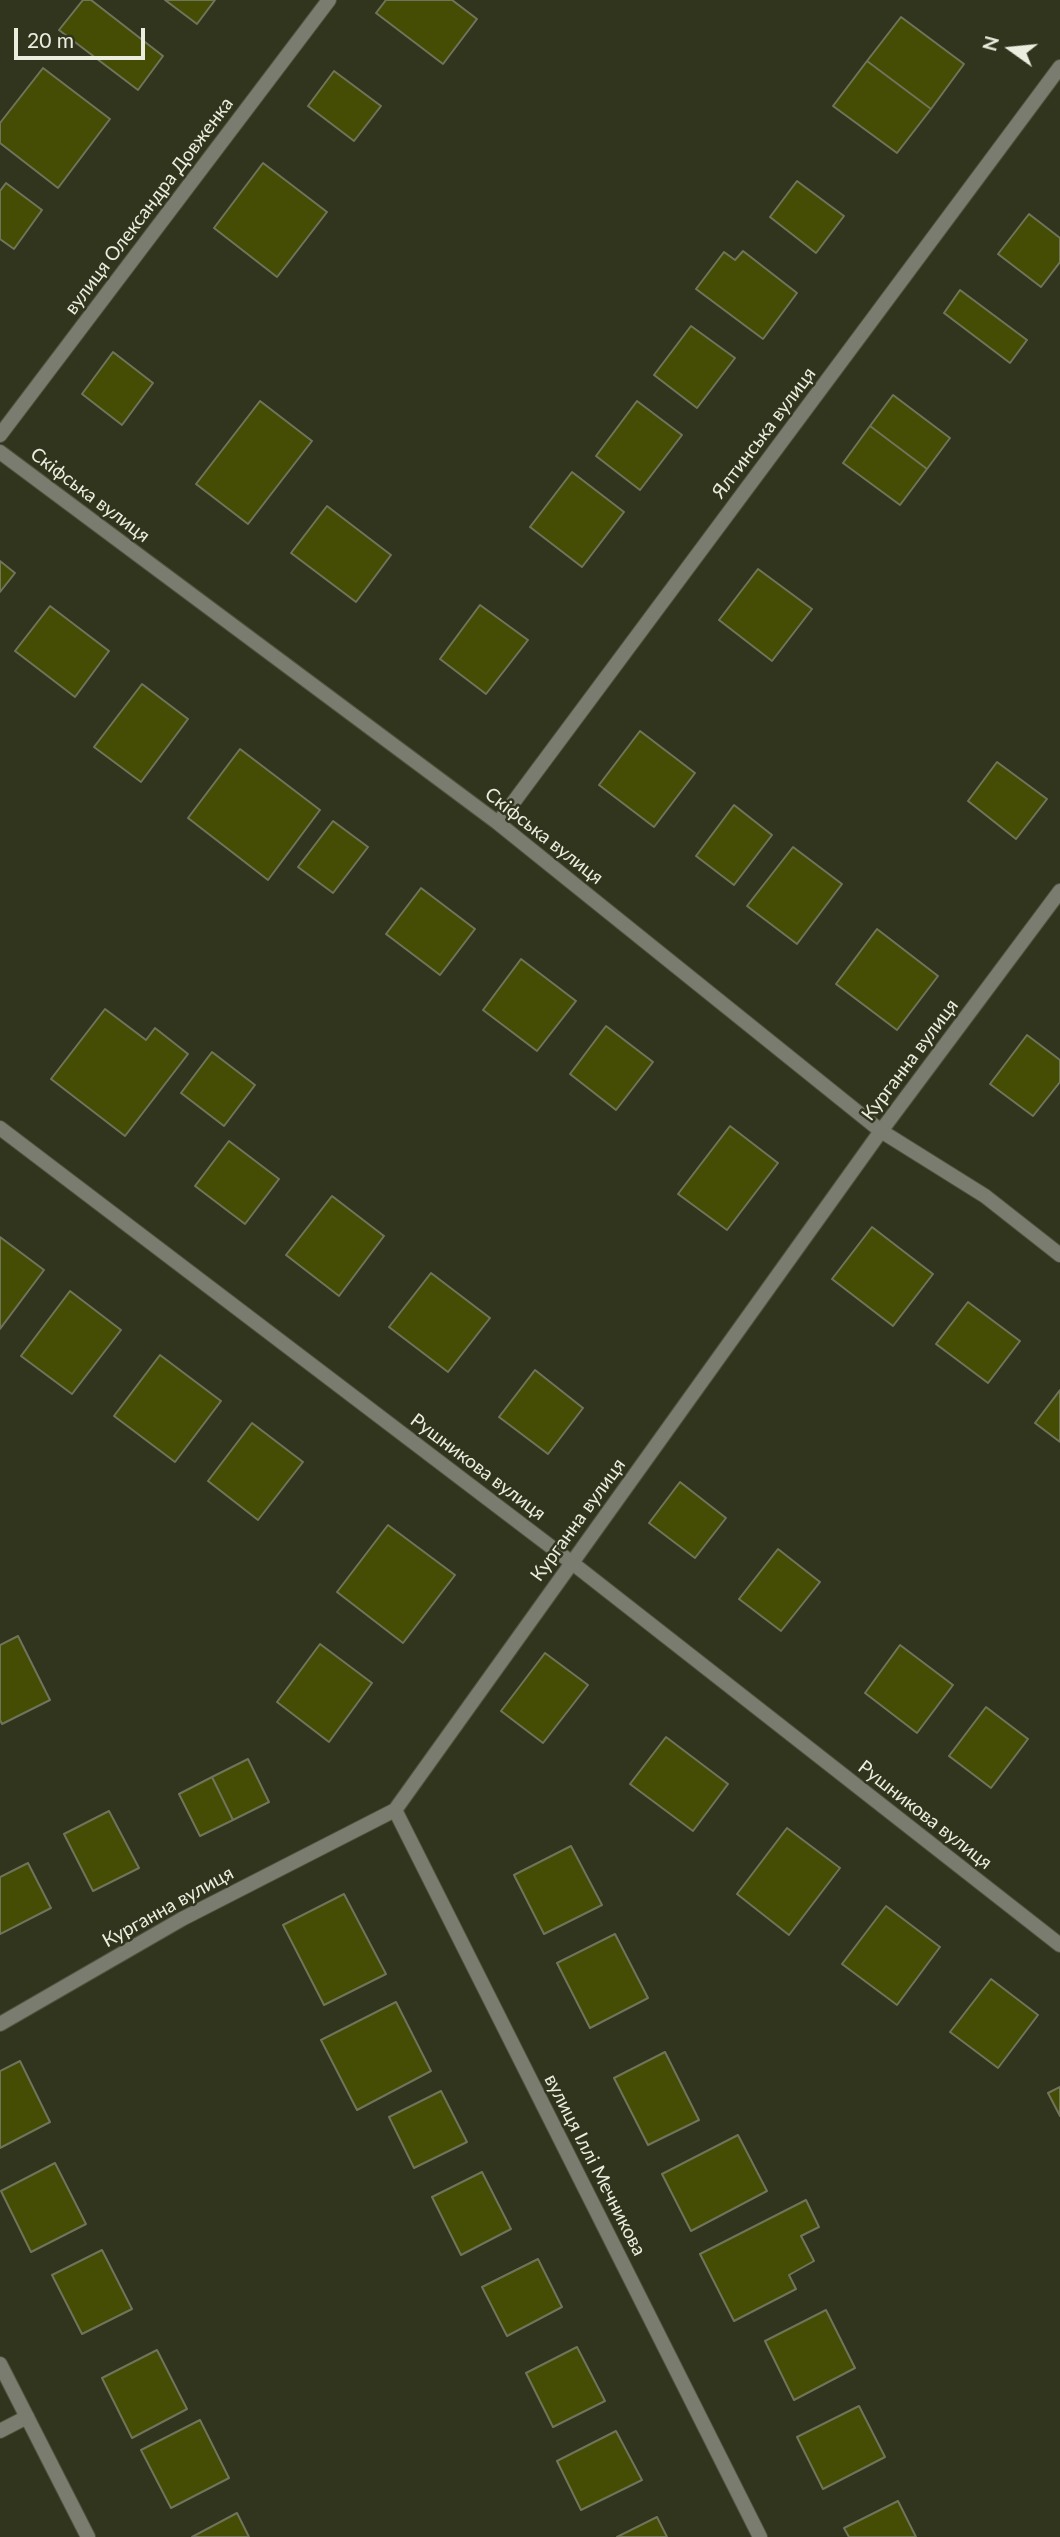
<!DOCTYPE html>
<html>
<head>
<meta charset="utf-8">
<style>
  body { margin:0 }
  #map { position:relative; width:1060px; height:2537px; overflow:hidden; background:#31351e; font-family:Lato,sans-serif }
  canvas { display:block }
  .north { position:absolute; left:976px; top:14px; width:70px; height:70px; -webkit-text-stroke:5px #31351e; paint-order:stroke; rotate:285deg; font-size:19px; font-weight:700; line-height:28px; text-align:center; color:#ebeedf }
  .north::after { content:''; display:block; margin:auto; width:24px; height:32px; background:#ebeedf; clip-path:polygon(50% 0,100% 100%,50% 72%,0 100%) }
  .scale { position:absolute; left:14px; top:28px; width:131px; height:32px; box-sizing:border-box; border:4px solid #ebeedf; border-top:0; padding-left:9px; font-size:21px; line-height:24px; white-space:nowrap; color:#ebeedf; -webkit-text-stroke:5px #31351e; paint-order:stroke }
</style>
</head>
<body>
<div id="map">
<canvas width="1060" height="2537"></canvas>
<div class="north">N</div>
<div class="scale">20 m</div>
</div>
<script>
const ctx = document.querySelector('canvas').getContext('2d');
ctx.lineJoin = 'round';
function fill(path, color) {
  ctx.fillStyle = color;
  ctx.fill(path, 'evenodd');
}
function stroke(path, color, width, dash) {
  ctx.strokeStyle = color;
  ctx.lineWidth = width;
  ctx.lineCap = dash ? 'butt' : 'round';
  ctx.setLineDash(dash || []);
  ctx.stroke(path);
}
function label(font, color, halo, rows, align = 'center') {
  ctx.font = font + ' Lato,sans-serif';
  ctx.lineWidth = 5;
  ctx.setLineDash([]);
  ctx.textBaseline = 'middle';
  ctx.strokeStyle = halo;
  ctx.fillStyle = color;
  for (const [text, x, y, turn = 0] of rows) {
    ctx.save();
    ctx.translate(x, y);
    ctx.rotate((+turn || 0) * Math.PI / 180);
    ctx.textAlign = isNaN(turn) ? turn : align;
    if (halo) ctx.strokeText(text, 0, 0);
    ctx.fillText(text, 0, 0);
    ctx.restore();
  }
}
const building = new Path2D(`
  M83 0H91L163 56 138 90 59 30Z
  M165 0H215L197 24Z
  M386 0H452L477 19 443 64 376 13Z
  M901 17 964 64 931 109 867 61Z
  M867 61 931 109 897 153 833 106Z
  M43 68 110 119 58 188 0 143V123Z
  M334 71 381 106 354 141 308 106Z
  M263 163 327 212 277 277 214 228Z
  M797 181 844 216 816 253 770 217Z
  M6 183 42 210 14 249 0 239V191Z
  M1029 214 1060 238V262L1041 287 998 254Z
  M743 251 797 293 763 339 696 289 724 252 735 260Z
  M960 290 1027 340 1010 363 944 313Z
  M691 326 735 358 697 408 654 375Z
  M113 352 153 383 122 425 82 394Z
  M893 395 950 438 927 469 870 426Z
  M260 401 312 441 248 524 196 484Z
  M637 401 682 435 640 490 596 456Z
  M870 426 927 469 900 505 843 463Z
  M572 472 624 512 582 567 530 527Z
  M327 506 391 555 356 602 291 553Z
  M0 561 15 573 0 592Z
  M758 569 812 609 772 661 719 620Z
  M480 605 528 640 486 694 440 659Z
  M50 606 109 651 75 697 15 651Z
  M142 684 188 719 141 782 94 747Z
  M640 731 695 773 654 827 599 785Z
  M240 749 320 810 268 880 188 818Z
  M997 762 1047 799 1016 839 968 801Z
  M734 805 772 835 734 885 696 856Z
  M333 821 368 847 333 893 298 867Z
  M793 847 842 884 797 944 747 906Z
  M421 888 475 929 440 975 386 934Z
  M877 929 938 976 897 1030 836 984Z
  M521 959 576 1001 537 1051 483 1010Z
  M105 1009 146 1040 155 1028 188 1054 125 1136 51 1079Z
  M606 1026 653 1062 616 1110 570 1074Z
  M1027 1035 1060 1060V1082L1033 1116 990 1084Z
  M212 1052 255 1085 224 1126 181 1093Z
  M730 1126 778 1163 727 1230 678 1194Z
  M229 1141 279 1179 245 1224 195 1186Z
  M332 1196 384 1236 339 1296 286 1255Z
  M872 1227 933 1274 893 1326 832 1279Z
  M0 1237 44 1270 0 1329Z
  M431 1273 490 1318 448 1372 389 1327Z
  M70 1291 121 1330 72 1394 21 1356Z
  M968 1302 1020 1341 988 1383 936 1344Z
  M160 1355 221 1401 175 1462 114 1416Z
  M535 1370 583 1408 548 1454 499 1417Z
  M1060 1390V1442L1035 1423Z
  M252 1423 303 1462 258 1520 208 1481Z
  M680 1482 726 1518 695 1558 649 1523Z
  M388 1525 455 1575 403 1643 337 1592Z
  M778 1549 820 1582 781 1631 739 1599Z
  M18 1636 50 1700 2 1724 0 1720V1645Z
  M320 1644 372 1683 329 1742 277 1702Z
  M900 1645 953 1685 917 1733 865 1693Z
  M545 1653 588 1685 543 1743 501 1711Z
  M986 1707 1028 1739 991 1788 949 1756Z
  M666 1737 728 1784 693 1831 630 1784Z
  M248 1759 269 1802 233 1820 212 1777Z
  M212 1777 233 1820 200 1836 179 1794Z
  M109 1811 139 1868 93 1891 64 1834Z
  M787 1828 840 1868 789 1935 737 1894Z
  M571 1846 602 1905 544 1934 514 1875Z
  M28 1863 51 1908 0 1934V1877Z
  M344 1894 386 1974 324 2005 283 1925Z
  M886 1906 940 1947 897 2005 842 1964Z
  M615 1934 648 1998 590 2028 557 1963Z
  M991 1979 1038 2015 998 2068 950 2032Z
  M396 2002 431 2071 357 2110 321 2040Z
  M665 2052 699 2120 648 2145 614 2078Z
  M20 2061 50 2122 0 2148V2071Z
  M1060 2087V2116L1048 2093Z
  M441 2091 467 2142 414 2168 389 2117Z
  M738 2135 767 2191 691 2231 662 2174Z
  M55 2163 86 2224 31 2252 1 2191Z
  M482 2172 511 2229 461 2255 432 2197Z
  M806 2200 819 2227 801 2236 814 2261 789 2275 796 2289 734 2321 700 2254Z
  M102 2250 132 2309 82 2334 52 2275Z
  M538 2259 562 2307 507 2336 482 2287Z
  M826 2310 855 2368 794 2400 765 2341Z
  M577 2347 605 2401 553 2427 526 2373Z
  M157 2350 187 2409 132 2438 102 2378Z
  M859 2406 885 2457 823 2489 797 2437Z
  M200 2420 229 2478 171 2508 141 2450Z
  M616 2431 642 2480 581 2510 557 2461Z
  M898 2501 916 2537H849L844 2528Z
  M237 2513 249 2537H192Z
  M657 2517 667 2537H617Z`);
fill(building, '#454c04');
stroke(building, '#70745b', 2);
const service = new Path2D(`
  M0 2431 27 2417`);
const minor = new Path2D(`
  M0 435 329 0
  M0 452 498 823 881 1131 985 1196 1060 1255
  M498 823 1060 67
  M0 1128 571 1562 1060 1945
  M395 1810 760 2537
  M0 2024 182 1919 395 1810 881 1131 1060 891
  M0 2364 88 2537`);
stroke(service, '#4f533d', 16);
stroke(minor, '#4f533d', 16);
stroke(service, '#7a7c70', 14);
stroke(minor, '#7a7c70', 14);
label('19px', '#ebeedf', '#31351e', [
  ["вулиця Олександра Довженка",149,206,-53],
  ["Ялтинська вулиця",764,433,-53],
  ["Скіфська вулиця",90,495,37],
  ["Скіфська вулиця",544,836,38],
  ["Курганна вулиця",910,1060,-53],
  ["Рушникова вулиця",478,1467,37],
  ["Курганна вулиця",578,1520,-54],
  ["Рушникова вулиця",925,1815,38],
  ["Курганна вулиця",168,1907,-29],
  ["вулиця Іллі Мечникова",595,2165,63]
]);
</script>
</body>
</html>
